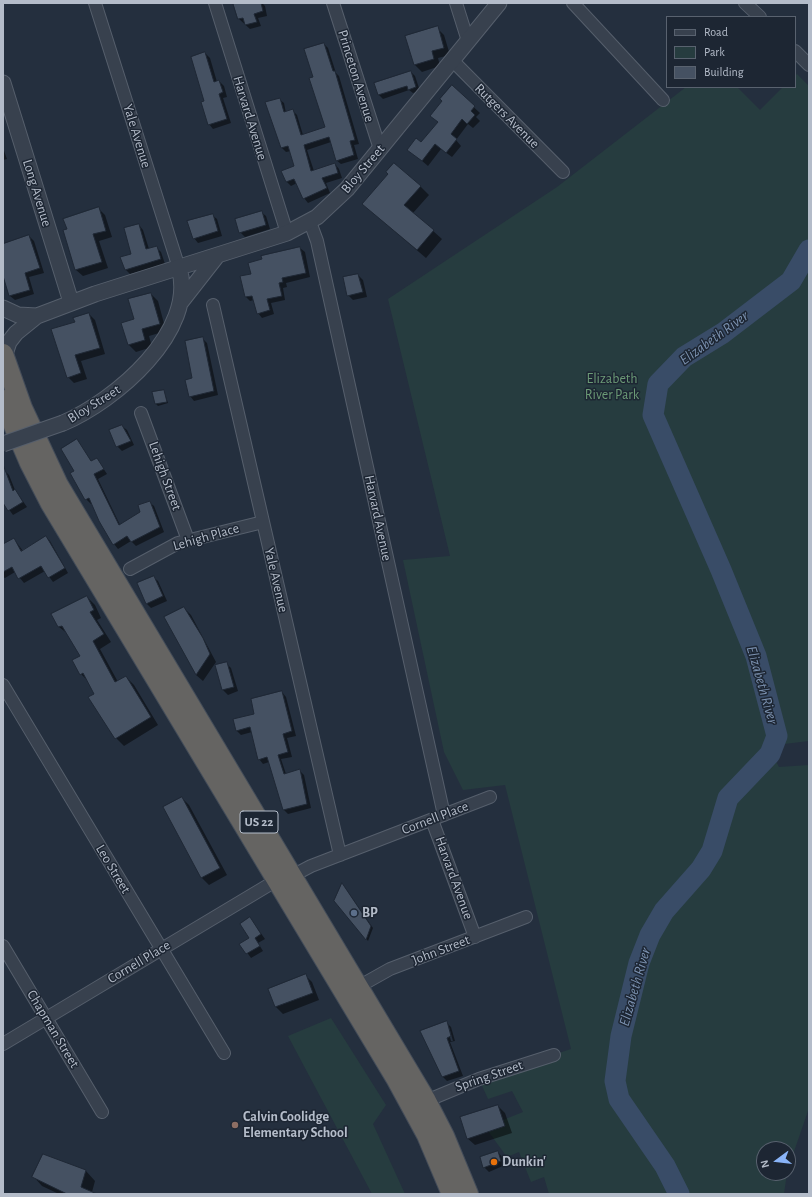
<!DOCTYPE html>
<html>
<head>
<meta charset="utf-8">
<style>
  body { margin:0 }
  #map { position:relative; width:812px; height:1197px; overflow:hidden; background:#242f3e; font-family:"Alegreya Sans",sans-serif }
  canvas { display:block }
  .frame { position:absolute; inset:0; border:4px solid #b4bcc9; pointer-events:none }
  .legend { position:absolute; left:666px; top:16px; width:130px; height:72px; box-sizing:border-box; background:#1d2633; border:1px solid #59626f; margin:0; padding:5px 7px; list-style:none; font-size:12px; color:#b4bcc9 }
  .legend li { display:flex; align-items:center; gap:8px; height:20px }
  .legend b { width:20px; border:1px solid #59626f }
  .north { position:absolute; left:756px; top:1141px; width:40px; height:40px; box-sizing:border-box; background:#1d2633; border:1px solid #59626f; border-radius:50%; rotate:255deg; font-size:11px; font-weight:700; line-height:16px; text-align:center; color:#b4bcc9 }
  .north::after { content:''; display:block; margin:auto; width:14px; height:18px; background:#8ab4f8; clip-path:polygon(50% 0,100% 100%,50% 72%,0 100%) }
</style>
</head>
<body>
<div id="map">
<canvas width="812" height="1197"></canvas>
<div class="frame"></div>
<ul class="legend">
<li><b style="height:5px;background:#38414e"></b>Road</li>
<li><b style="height:11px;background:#263c3f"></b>Park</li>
<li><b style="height:11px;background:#455162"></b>Building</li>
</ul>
<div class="north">N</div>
</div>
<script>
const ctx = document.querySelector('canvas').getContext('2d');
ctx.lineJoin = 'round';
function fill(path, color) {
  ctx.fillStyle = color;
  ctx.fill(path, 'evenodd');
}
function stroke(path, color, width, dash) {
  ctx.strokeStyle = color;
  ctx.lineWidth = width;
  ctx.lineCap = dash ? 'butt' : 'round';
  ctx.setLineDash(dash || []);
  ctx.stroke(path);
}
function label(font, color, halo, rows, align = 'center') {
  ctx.font = font + ' "Alegreya Sans",sans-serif';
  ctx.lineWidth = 3;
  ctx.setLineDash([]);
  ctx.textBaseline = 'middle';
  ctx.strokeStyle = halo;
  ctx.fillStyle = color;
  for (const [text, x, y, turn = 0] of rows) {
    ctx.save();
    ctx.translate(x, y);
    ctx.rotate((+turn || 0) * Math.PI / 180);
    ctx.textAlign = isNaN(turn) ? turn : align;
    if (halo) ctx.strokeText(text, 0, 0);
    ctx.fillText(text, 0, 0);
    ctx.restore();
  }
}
fill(new Path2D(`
  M797 74 809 86V741L768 746 779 767 809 765V1108L788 1169V1149H764V1173H787L784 1194H549L544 1177 531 1182 519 1152 507 1157 485 1127 523 1112 512 1091 488 1099 479 1079 571 1049 505 785 463 790 444 752 403 560 450 556 388 299 557 187 686 87H737L760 110 783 87H795V76Z
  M331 1018 386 1105 373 1124 405 1194H372L288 1036Z`), '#263c3f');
fill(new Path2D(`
  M233 3H262L265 6 267 16 258 18 261 26 250 29 239 19Z
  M437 28 444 35 450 55 438 58 440 66 422 72 415 65 407 37Z
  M324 44 328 48 336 73 339 76 359 144 354 145 358 159 341 164 336 160 331 142 307 150 314 171 335 164 339 169 342 178 326 183 330 193 308 203 304 198 297 183 291 186 286 181 295 166 291 151 286 152 282 148 266 103 279 99 284 103 286 113 293 111 297 115 303 135 326 128 314 78Z
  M205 53 210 58 217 82 219 81 224 86 227 97 223 98 231 123 213 129 209 124Z
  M411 72 415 76 420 91 413 93 409 90 383 99 379 95Z
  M452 87 480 113 476 117 480 121 473 128 468 124 456 140 461 146 452 157 441 149 428 166 408 149 421 144 439 123 432 116Z
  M3 148 7 159 3 160Z
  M420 186 429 195 413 213 442 239 426 258 372 212Z
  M98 208 105 215 112 237 99 241 108 268 83 276 76 270 64 231Z
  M261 212 266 216 270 229 245 237 240 232Z
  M212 215 217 219 222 236 198 243 194 238Z
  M139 225 143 230 149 249 156 247 161 252 165 264 130 274 126 270 132 254Z
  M29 236 34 241 44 273 29 277 34 294 15 300 10 296 5 280 3 281V256Z
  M300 248 305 252 310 277 286 283 287 287 283 288 285 300 271 303 274 314 262 318 258 313 254 300 250 301 246 297 252 274Z
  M358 275 363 280 367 297 353 300 348 295Z
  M151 294 158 301 166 331 149 336 152 347 136 352 129 345 123 324 135 320Z
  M89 314 95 320 105 354 81 361 87 379 74 383 68 377 76 322Z
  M202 338 207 343 218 395 194 401 190 396Z
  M164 391 168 403 158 406 156 404Z
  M122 426 127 430 134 445 122 451 117 446Z
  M77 441 92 462 97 459 107 474 98 479 120 525 142 513 149 502 154 506 164 532 136 546 131 541 118 549 114 544 92 503 91 504 86 499 75 471Z
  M4 470 9 475 15 490 27 507 13 515 3 501Z
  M46 537 50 541 68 573 53 582 45 571 24 583 15 572 5 578 3 577V545L14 539 23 551Z
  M153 577 158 581 167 601 151 608 147 604Z
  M87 597 95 605 101 618 97 620 111 642 100 649 118 682 126 677 134 685 158 725 124 746 116 738 88 681 81 674 82 656 68 634 59 627 53 614Z
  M184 608 191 615 216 662 203 681 196 675 165 618Z
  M226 663 231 668 238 691 228 695 223 690 216 666Z
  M282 692 286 697 296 736 287 738 292 757 281 759 286 774 299 770 304 775 311 808 288 814 284 810 269 762 263 764 259 759 252 732 241 735 236 730Z
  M182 798 189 805 227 875 209 885 202 878Z
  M344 886 373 928 368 941 335 901Z
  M250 918 265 939 258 943 263 951 251 958 241 944 250 939Z
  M305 975 312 982 319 1000 283 1014 276 1007Z
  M446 1022 451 1027 455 1041 450 1042 463 1076 447 1081 443 1077ZM447 1027H449L453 1041H451Z
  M498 1106 505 1113 512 1133 475 1145 467 1138Z
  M498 1152 502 1157 505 1165 489 1172 484 1167Z
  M44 1156 86 1171 95 1181 92 1192 97 1194H59L42 1186 33 1176Z`), '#0007');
stroke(new Path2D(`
  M679 1194 665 1166 619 1099 615 1081 621 1036 639 963 650 935 664 911 701 869 712 851 728 798 770 754 777 736 756 656 721 570 653 415 658 384 684 357 723 333 791 281 809 250`), '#394c67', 21);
const building = new Path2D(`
  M233 3H261L263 11 254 14 257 22 245 25 243 18 238 19Z
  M438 26 444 48 432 51 434 59 414 65 405 36Z
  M324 43 333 71H335L355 140 350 141 354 155 336 161 329 137 304 145 311 171 335 163 338 173 322 178 327 188 303 199 294 179 286 182 281 171 294 166 288 146 281 148 265 102 280 98 284 112 293 109 301 135 325 127 309 78 313 77 304 49Z
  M205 52 214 82 219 80 223 92 219 94 227 119 208 125 201 102 204 101 191 57Z
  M411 71 416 87 408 90 407 86 378 95 374 83Z
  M452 85 475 106 471 111 475 115 467 124 462 119 451 134 457 139 446 153 435 144 422 161 407 150 416 138 421 142 438 122 430 116 442 101 440 99Z
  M394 163 421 186 404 205 434 230 417 250 362 204 388 174 386 172Z
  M99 207 106 231 93 234 102 262 75 270 63 230 67 229 63 219Z
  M262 211 266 225 239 233 235 219Z
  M213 214 218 231 193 239 187 221Z
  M139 224 146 249 157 246 161 259 125 270 120 257 131 254 124 228Z
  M29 235 40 268 25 273 30 290 9 296 3 276V244Z
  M300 247 306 273 282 278 283 282 279 283 282 296 267 299 270 310 257 314 252 296 245 297 240 276 251 274 248 263 262 259 261 256Z
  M358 274 363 292 347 296 343 277Z
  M151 293 160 324 142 329 145 340 128 345 121 323 134 319 128 299Z
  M89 313 100 348 75 355 81 373 67 378 51 329 75 322 73 318Z
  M203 337 214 391 189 397 185 380 192 378 185 341Z
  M164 390 167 402 155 404 152 392Z
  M122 425 131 441 116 447 109 430Z
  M77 439 91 461 97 458 104 469 94 474 119 525 140 512 138 505 150 501 160 527 131 542 127 536 113 545 99 521 89 498 85 500 70 473 74 471 61 449Z
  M4 467 13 491 15 489 23 502 8 511 3 503Z
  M46 536 65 568 48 578 41 566 18 579 12 567 3 572V544L14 538 21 551Z
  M154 576 163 596 146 604 137 583Z
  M87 596 94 610 90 612 104 634 93 641 115 682 126 676 151 717 115 739 88 697 94 694 83 673 80 675 72 660 80 656 62 626 58 627 51 614Z
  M184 607 203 638 210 654 196 675 164 617Z
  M227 662 234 687 222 690 215 665Z
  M282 691 292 731 283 734 288 752 278 755 284 774 300 769 307 804 283 810 267 757 258 760 250 727 236 731 233 719 254 714 251 699Z
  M182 797 220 868 201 878 163 807Z
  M342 883 371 926 366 940 334 901Z
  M250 917 261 934 255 938 260 946 246 954 239 944 249 938 240 924Z
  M306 974 313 993 275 1007 268 989Z
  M447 1021 451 1036 447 1038 459 1071 442 1077 420 1031Z
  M498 1105 505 1126 467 1139 460 1117Z
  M498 1151 501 1161 483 1168 480 1157Z
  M43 1154 86 1170 81 1187 97 1194H67L32 1177Z`);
fill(building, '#455162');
stroke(building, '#1f2835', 1);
const minor = new Path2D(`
  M95 3 179 268
  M215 3 287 233
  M333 3 380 149
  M456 3 468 41
  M573 3 663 100
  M745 3 760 17
  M795 51 809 65
  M452 60 563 172
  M310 222 317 241 444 815
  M213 305 340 855
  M141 413 188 540
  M130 569 178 543 263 522
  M3 685 224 1053
  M432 820 475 937
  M292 876 311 866 490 797
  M3 946 102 1112
  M358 987 390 969 526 917
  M3 1044 277 880
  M426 1101 479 1079 554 1055`);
const tertiary = new Path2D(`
  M3 83 71 302
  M181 302 217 256
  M3 308 18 315 37 316
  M4 357 9 342 16 333 37 316 95 294 287 233 317 217 347 189 499 3
  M63 423C115 401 198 331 179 268`);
const trunk = new Path2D(`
  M3 354 22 408 58 485 426 1101 444 1136 468 1194
  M3 400 30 463 50 502 396 1078 427 1135 452 1194`);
stroke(minor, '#565f6c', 14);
stroke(tertiary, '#565f6c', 17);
stroke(trunk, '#434c59', 22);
stroke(minor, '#38414e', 12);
stroke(tertiary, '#38414e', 15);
stroke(trunk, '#656462', 20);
const tertiaryBridge = new Path2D(`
  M3 444 63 423`);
stroke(tertiaryBridge, '#565f6c', 17, []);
stroke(tertiaryBridge, '#38414e', 15);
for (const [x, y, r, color] of [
  [354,913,4,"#5c6f8a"],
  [235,1125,4,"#8d6e63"],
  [494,1162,4,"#e8710a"]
]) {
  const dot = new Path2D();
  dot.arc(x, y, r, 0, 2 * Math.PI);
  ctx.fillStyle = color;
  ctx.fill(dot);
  stroke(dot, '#1d2633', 1.5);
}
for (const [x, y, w] of [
  [259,822,38]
]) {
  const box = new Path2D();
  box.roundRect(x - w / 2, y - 11, w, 22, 3);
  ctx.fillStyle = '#1d2633';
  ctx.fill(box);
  stroke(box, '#b4bcc9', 1);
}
label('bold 13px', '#b4bcc9', null, [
  ["US 22",259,822]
]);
label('14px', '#b4bcc9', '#1d2633', [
  ["Princeton Avenue",356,76,73],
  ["Rutgers Avenue",507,116,45],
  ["Harvard Avenue",250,118,73],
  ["Yale Avenue",137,136,73],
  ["Bloy Street",363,169,-50],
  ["Long Avenue",37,193,73],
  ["Bloy Street",94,404,-32],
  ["Lehigh Street",165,476,70],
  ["Harvard Avenue",378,518,78],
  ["Lehigh Place",206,537,-16],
  ["Yale Avenue",276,580,77],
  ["Cornell Place",435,818,-21],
  ["Leo Street",113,869,59],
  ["Harvard Avenue",454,878,70],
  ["John Street",441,950,-21],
  ["Cornell Place",139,962,-31],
  ["Chapman Street",53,1029,59],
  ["Spring Street",489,1076,-19]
]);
label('14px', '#6b9a76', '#1d2633', [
  ["Elizabeth",612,379],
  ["River Park",612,395]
]);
label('bold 14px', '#b4bcc9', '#1d2633', [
  ["BP",362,913],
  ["Calvin Coolidge",243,1117],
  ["Elementary School",243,1133],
  ["Dunkin'",502,1162]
], 'left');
label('italic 15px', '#7c92b1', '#1d2633', [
  ["Elizabeth River",714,338,-36],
  ["Elizabeth River",762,685,74],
  ["Elizabeth River",635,987,-74]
]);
</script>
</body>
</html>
